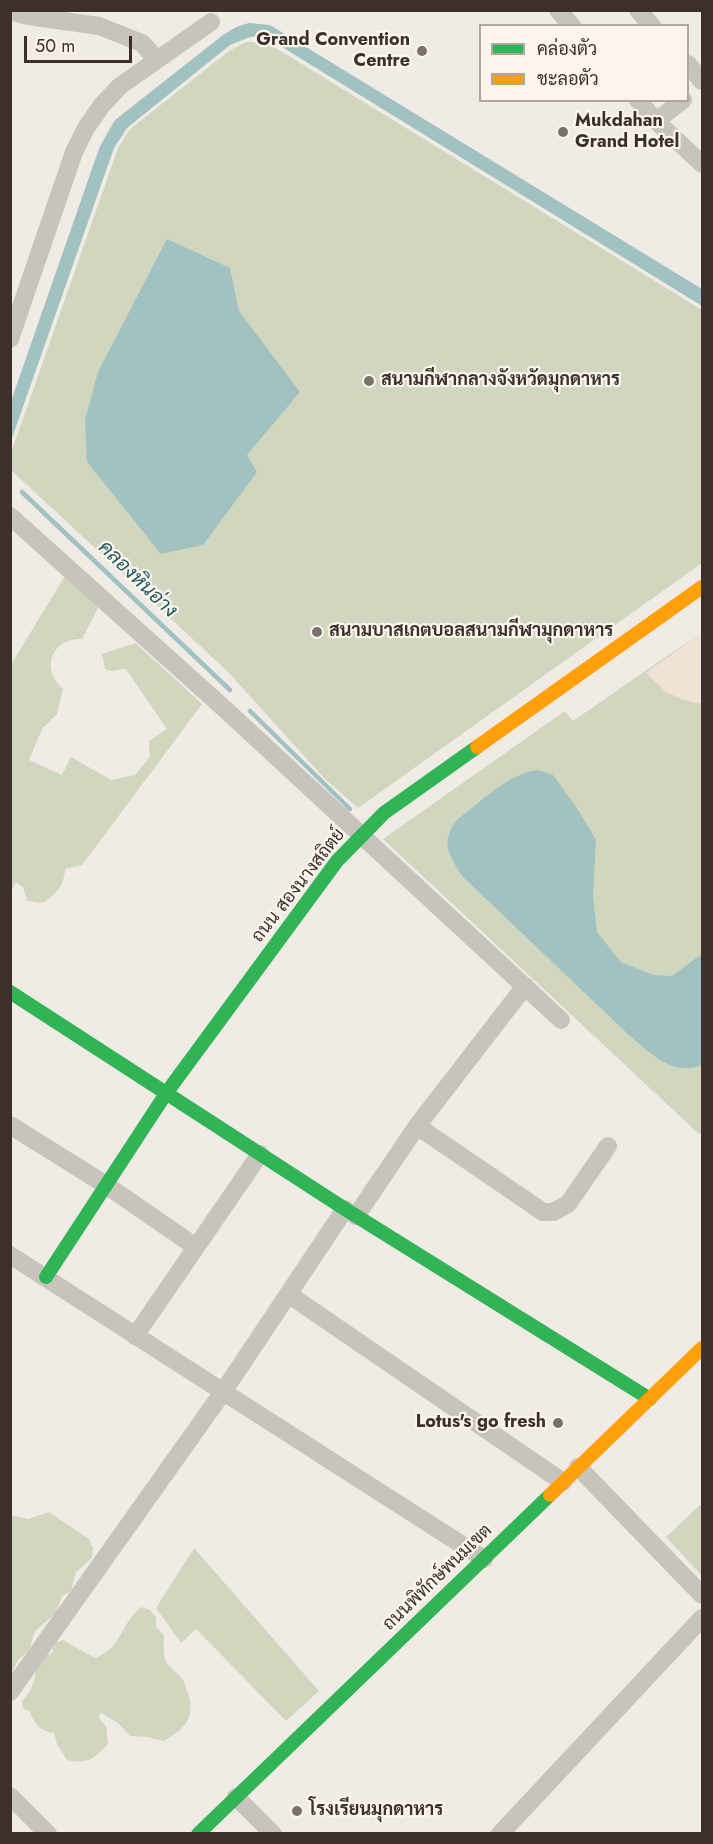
<!DOCTYPE html>
<html>
<head>
<meta charset="utf-8">
<style>
  body { margin:0 }
  #map { position:relative; width:713px; height:1844px; overflow:hidden; background:#f0ebe5; font-family:Jost,Sarabun,sans-serif }
  canvas { display:block }
  .frame { position:absolute; inset:0; border:12px solid #3b302b; pointer-events:none }
  .legend { position:absolute; left:479px; top:24px; width:210px; height:78px; box-sizing:border-box; background:#fbf5ee; border:2px solid #aea6a0; margin:0; padding:8px 10px; list-style:none; font-size:18px; color:#3b302b }
  .legend li { display:flex; align-items:center; gap:12px; height:30px }
  .legend b { width:30px; border:2px solid #aea6a0 }
  .scale { position:absolute; left:24px; top:36px; width:108px; height:27px; box-sizing:border-box; border:3px solid #3b302b; border-top:0; padding-left:8px; font-size:18px; line-height:21px; white-space:nowrap; color:#3b302b; -webkit-text-stroke:4px #fbf5ee; paint-order:stroke }
</style>
</head>
<body>
<div id="map">
<canvas width="713" height="1844"></canvas>
<div class="frame"></div>
<ul class="legend">
<li><b style="height:8px;background:#30b455"></b>คล่องตัว</li>
<li><b style="height:8px;background:#ff9f0a"></b>ชะลอตัว</li>
</ul>
<div class="scale">50 m</div>
</div>
<script>
const ctx = document.querySelector('canvas').getContext('2d');
ctx.lineJoin = 'round';
function fill(path, color) {
  ctx.fillStyle = color;
  ctx.fill(path, 'evenodd');
}
function stroke(path, color, width, dash) {
  ctx.strokeStyle = color;
  ctx.lineWidth = width;
  ctx.lineCap = dash ? 'butt' : 'round';
  ctx.setLineDash(dash || []);
  ctx.stroke(path);
}
function label(font, color, halo, rows, align = 'center') {
  ctx.font = font + ' Jost,Sarabun,sans-serif';
  ctx.lineWidth = 4.5;
  ctx.setLineDash([]);
  ctx.textBaseline = 'middle';
  ctx.strokeStyle = halo;
  ctx.fillStyle = color;
  for (const [text, x, y, turn = 0] of rows) {
    ctx.save();
    ctx.translate(x, y);
    ctx.rotate((+turn || 0) * Math.PI / 180);
    ctx.textAlign = isNaN(turn) ? turn : align;
    if (halo) ctx.strokeText(text, 0, 0);
    ctx.fillText(text, 0, 0);
    ctx.restore();
  }
}
fill(new Path2D(`
  M246 42H266L702 310V563L358 808 326 780 227 671 11 470V453L118 148 130 129 229 51Z
  M65 576 99 606 82 639C51 638 40 669 63 689L57 714 42 729 29 760 62 775 71 757 111 780 135 775 150 757 149 741 167 729 126 669 111 671 105 669 102 654 136 643 202 704 82 865 65 869C64 886 57 893 43 903L27 901 23 887 16 882 11 891 10 666Z
  M702 632V1132L699 1134 383 839 565 711 573 721Z
  M702 1503V1576L666 1537Z
  M49 1512 89 1539 93 1548 92 1558 76 1572 71 1591 62 1596 56 1613 35 1631 29 1650 18 1660 11 1675V1517L14 1516 28 1519Z
  M194 1548 319 1691 286 1721 196 1629 181 1643 156 1608Z
  M141 1607 150 1610 156 1617V1627L164 1635C164 1643 163 1652 165 1659 168 1668 178 1672 183 1680 185 1683 186 1689 188 1693 196 1719 184 1730 163 1741L147 1737 130 1736 118 1723 102 1713 98 1716 106 1727 108 1744C96 1758 86 1765 67 1760L57 1744 54 1733C41 1732 33 1723 30 1711L23 1709 22 1701C25 1697 29 1693 31 1689 38 1674 33 1660 52 1653L55 1643 63 1640 95 1658C121 1649 121 1623 141 1607Z`), '#d1d6bf');
fill(new Path2D(`
  M702 632V704L684 700 666 692 646 673Z`), '#eee3d5');
fill(new Path2D(`
  M249 23 270 25 702 289V306L269 39 260 36 250 37 230 45 127 128 114 148 11 441V401L100 146 115 120 223 35 236 27Z
  M167 239 230 268 239 311 300 392 247 455 257 472 203 545 161 554 87 462 85 420 98 372Z
  M538 770 553 775 577 808 596 840 593 896 597 932 621 962 653 975 672 976 702 954V1065C672 1077 651 1053 629 1035L463 877C450 857 439 842 457 820 481 802 507 774 538 770Z`), '#a1c2c1');
stroke(new Path2D(`
  M22 492 230 690
  M250 711 350 809`), '#a1c2c1', 4.5);
stroke(new Path2D(`
  M558 10 572 26
  M638 10 652 26
  M10 11 28 16 99 26 142 43 156 59
  M688 64 702 81
  M638 100 656 121 683 100
  M656 121 702 164
  M10 339 74 152 86 128 102 105 120 86 211 22
  M10 516 227 711 561 1020
  M10 1125 106 1185 196 1247
  M417 1126 543 1212H553L568 1204 608 1146
  M356 1216 417 1126 525 986
  M10 1255 484 1559
  M288 1294 563 1482
  M135 1336 260 1154
  M578 1467 702 1595
  M10 1692 223 1392 345 1209
  M10 1796 48 1834
  M236 1797 273 1834
  M500 1834 702 1618`), '#c9c3be', 18);
stroke(new Path2D(`
  M10 992 345 1209 650 1399
  M46 1277 167 1092 337 861 384 813 477 747
  M198 1834 550 1495`), '#30b455', 14);
stroke(new Path2D(`
  M477 747 702 587
  M550 1495 702 1348`), '#ff9f0a', 14);
for (const [x, y, r, color] of [
  [422,51,6,"#7a716c"],
  [563,132,6,"#7a716c"],
  [369,381,6,"#7a716c"],
  [317,632,6,"#7a716c"],
  [558,1423,6,"#7a716c"],
  [297,1811,6,"#7a716c"]
]) {
  const dot = new Path2D();
  dot.arc(x, y, r, 0, 2 * Math.PI);
  ctx.fillStyle = color;
  ctx.fill(dot);
  stroke(dot, '#fbf5ee', 2);
}
label('bold 18px', '#3b302b', '#fbf5ee', [
  ["Grand Convention",410,41,"right"],
  ["Centre",410,62,"right"],
  ["Mukdahan",575,122],
  ["Grand Hotel",575,143],
  ["สนามกีฬากลางจังหวัดมุกดาหาร",381,381],
  ["สนามบาสเกตบอลสนามกีฬามุกดาหาร",329,632],
  ["Lotus's go fresh",546,1423,"right"],
  ["โรงเรียนมุกดาหาร",309,1811]
], 'left');
label('18px', '#3b302b', '#fbf5ee', [
  ["ถนน สองนางสถิตย์",299,886,-52],
  ["ถนนพิทักษ์พนมเขต",438,1578,-44]
]);
label('italic 20px', '#1f5a5e', '#fbf5ee', [
  ["คลองหินอ่าง",137,580,44]
]);
</script>
</body>
</html>
